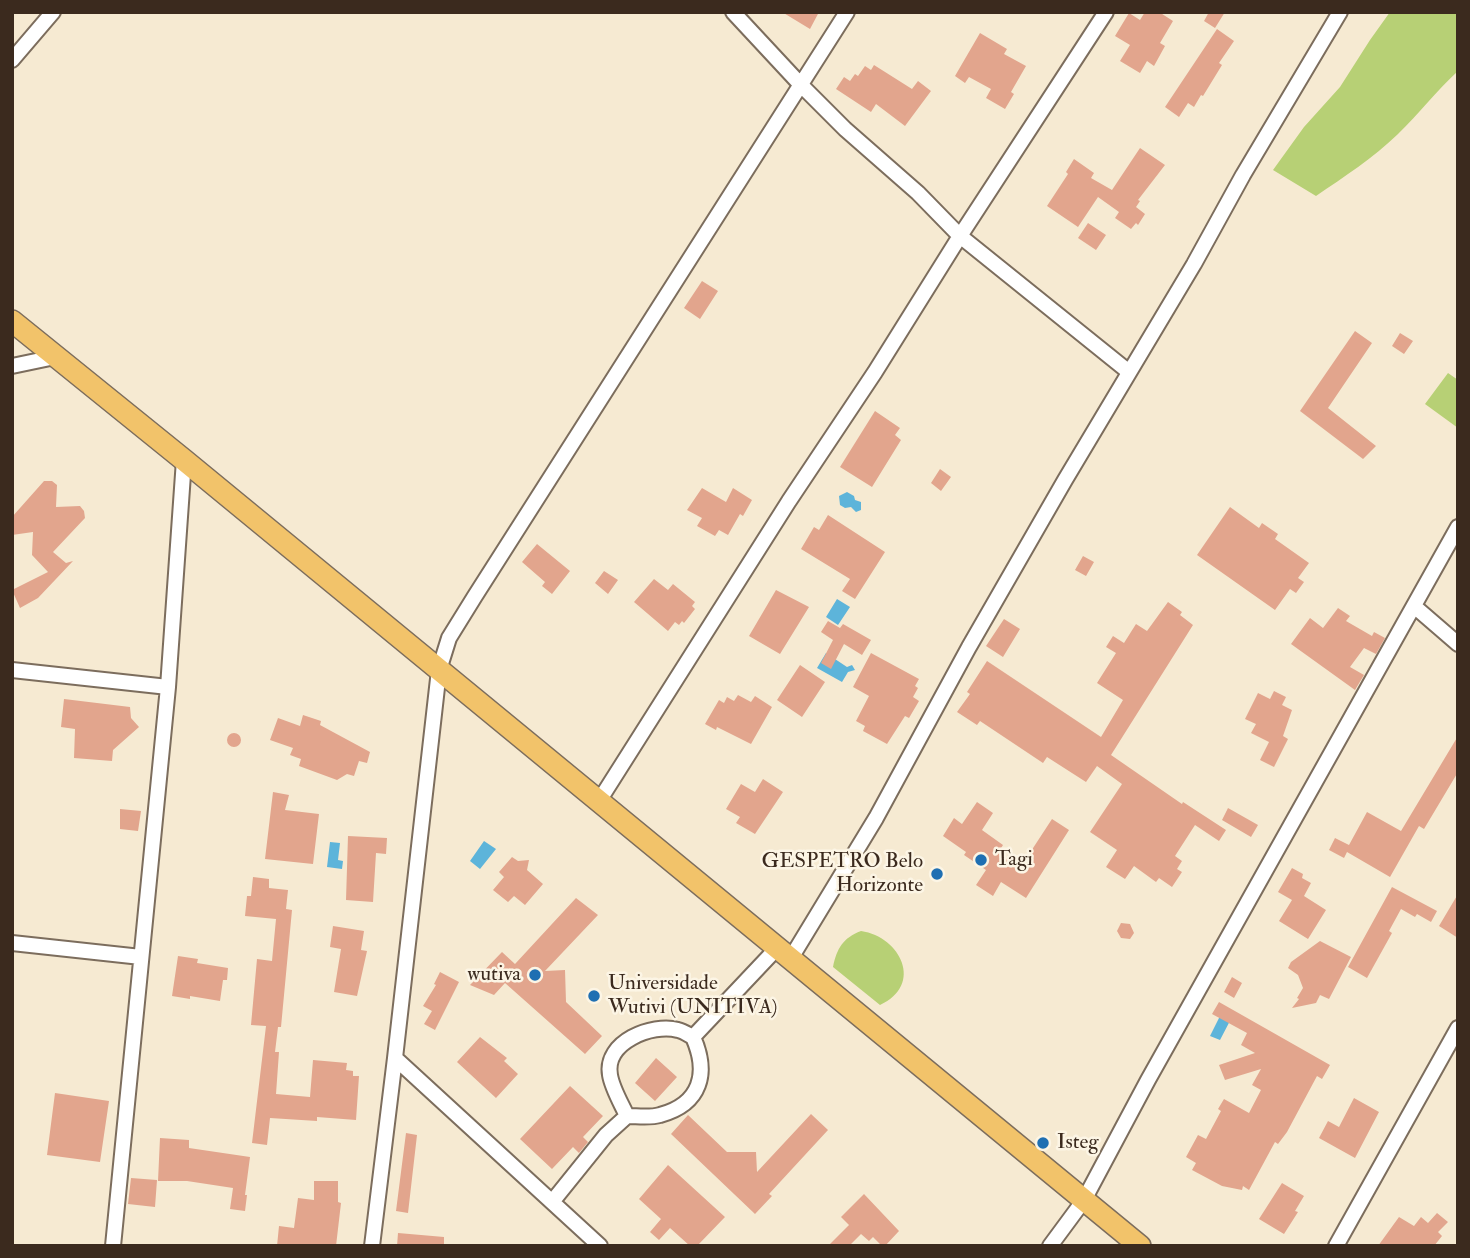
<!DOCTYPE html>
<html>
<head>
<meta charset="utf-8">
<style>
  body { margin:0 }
  #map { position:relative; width:1470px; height:1258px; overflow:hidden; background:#f6ead2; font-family:"IM FELL Double Pica",serif }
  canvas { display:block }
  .frame { position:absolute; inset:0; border:14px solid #3b2a1e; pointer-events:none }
</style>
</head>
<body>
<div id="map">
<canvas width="1470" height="1258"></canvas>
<div class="frame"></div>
</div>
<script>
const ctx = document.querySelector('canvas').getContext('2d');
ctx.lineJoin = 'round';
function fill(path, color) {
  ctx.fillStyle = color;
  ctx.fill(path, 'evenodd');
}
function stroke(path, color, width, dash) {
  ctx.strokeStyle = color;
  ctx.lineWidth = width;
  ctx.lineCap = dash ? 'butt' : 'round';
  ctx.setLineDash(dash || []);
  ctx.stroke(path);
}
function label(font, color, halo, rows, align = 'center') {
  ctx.font = font + ' "IM FELL Double Pica",serif';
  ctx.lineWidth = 5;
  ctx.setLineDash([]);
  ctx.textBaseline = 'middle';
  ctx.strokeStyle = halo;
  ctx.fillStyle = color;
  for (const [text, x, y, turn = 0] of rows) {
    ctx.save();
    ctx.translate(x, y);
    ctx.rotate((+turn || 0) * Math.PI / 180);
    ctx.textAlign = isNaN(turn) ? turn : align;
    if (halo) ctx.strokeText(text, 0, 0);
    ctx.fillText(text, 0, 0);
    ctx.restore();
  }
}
fill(new Path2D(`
  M1390 12H1458V71C1436 91 1419 114 1398 134 1373 158 1344 177 1316 196L1273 170 1304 127 1340 87 1370 40Z
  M1448 373 1458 380V428L1425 404Z
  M861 931C901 937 924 985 880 1005L833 967C837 948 843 938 861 931Z`), '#b7d075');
fill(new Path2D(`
  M847 492 854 496 855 500 861 502V510L856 512 851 507 845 508 840 505 839 496Z
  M837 599 850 607 838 625 826 617Z
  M826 653 847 667 852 665 855 670 848 672 842 682 817 668Z
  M484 841 496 849 480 869 470 861Z
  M330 842 340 843 338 860 343 861 342 869 327 867Z
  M1222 1012 1232 1017 1220 1040 1210 1036Z`), '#5db4da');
fill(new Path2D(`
  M782 12H819L810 29Z
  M1145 12H1159L1173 21 1160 43 1165 46 1154 66 1147 61 1140 73 1120 61 1130 45 1115 36 1129 13 1140 20Z
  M1209 12H1225L1215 28 1204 21Z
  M1217 29 1234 41 1219 63 1222 65 1203 96 1201 95 1194 107 1188 103 1179 117 1165 107Z
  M980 33 1007 49 1004 54 1026 66 1011 92 1014 94 1005 109 986 98 991 89 969 77 965 83 955 76Z
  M874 65 912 89 918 81 931 91 905 126 876 104 871 112 836 89 844 77 850 81 855 74 858 76 865 66 871 70Z
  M1140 148 1165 165 1138 200 1140 201 1136 207 1145 214 1138 225 1136 223 1131 229 1115 218 1119 212 1098 197 1078 227 1047 206 1068 174 1066 172 1074 159 1094 173 1091 178 1112 190Z
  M1088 223 1106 235 1096 250 1078 238Z
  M702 281 718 291 700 319 684 308Z
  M1355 331 1372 343 1328 408 1376 446 1363 459 1300 411Z
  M1400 333 1413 341 1404 354 1392 346Z
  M875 411 900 428 895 435 901 440 872 487 840 467Z
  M940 469 951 477 941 491 931 483Z
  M44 481H52L57 485 56 507 80 506 84 511 85 518 53 552 66 563 73 561 38 598 20 608 12 590 48 572 32 555 33 532 12 535V517Z
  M702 488 726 502 733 488 752 500 743 516 740 514 728 535 719 530 715 536 697 526 702 518 687 510Z
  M1230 507 1259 528 1262 523 1278 534 1275 539 1309 563 1298 578 1304 582 1296 593 1290 589 1275 610 1197 555Z
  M828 515 885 552 855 599 842 591 850 579 801 549 814 527 819 530Z
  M537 544 570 571 552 594 542 586 545 582 522 562Z
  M1083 556 1094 562 1086 576 1075 570Z
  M604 571 618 580 608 594 595 583Z
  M654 579 668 590 673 584 695 602 692 606 695 609 684 623 682 621 679 625 675 622 668 631 634 602Z
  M776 590 809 607 780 654 749 636Z
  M1168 602 1182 612 1180 615 1193 625 1111 755 1182 804 1183 802 1226 830 1219 841 1195 825 1175 856 1182 861 1177 869 1182 872 1172 887 1159 878 1156 882 1134 866 1125 879 1106 867 1117 850 1090 832 1122 784 1097 766 1086 782 1047 757 1043 763 980 721 977 725 957 712 970 694 967 692 987 661 1101 737 1123 700 1097 683 1116 653 1106 647 1113 636 1124 643 1136 624 1147 631Z
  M1338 608 1350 616 1346 621 1372 636 1374 632 1385 638 1376 654 1364 648 1350 667 1364 675 1355 690 1291 644 1310 618 1323 628Z
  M1004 619 1020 629 1003 657 986 646Z
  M828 621 840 628 843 624 871 640 862 655 844 644 831 669 821 663 833 640 821 632Z
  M871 653 919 679 915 686 918 688 913 697 919 701 909 718 905 716 887 744 863 731 865 726 856 721 869 696 853 687Z
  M800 665 825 682 802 717 777 700Z
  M1274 691 1286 697 1282 705 1292 710 1283 736 1288 739 1274 767 1260 760 1269 742 1251 733 1256 724 1245 719 1258 693 1270 699Z
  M738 695 751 702 755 696 772 707 751 744 717 727 716 730 705 724 719 700 724 703 727 697 734 701Z
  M64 699 130 707 131 718 139 727 113 750 112 761 74 758 75 729 61 727Z
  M303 715 321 721 320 725 370 752 367 763 359 761 354 776 347 774 337 780 299 766 301 759 290 755 293 748 270 740 278 718 300 726Z
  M227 740a7 7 0 1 1 14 0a7 7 0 1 1-14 0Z
  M1458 736V772L1424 829 1419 826 1390 877 1347 852 1344 858 1329 850 1335 838 1349 845 1367 812 1401 831Z
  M763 779 783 792 755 834 736 823 740 817 726 809 741 784 755 792Z
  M273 792 289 795 285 810 319 814 313 864 265 859Z
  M977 802 993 813 982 830 1003 845 998 853 1020 868 1052 819 1069 830 1026 898 1001 882 993 896 976 885 986 870 964 855 966 852 943 836 954 818 962 824Z
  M1228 808 1258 825 1251 837 1222 820Z
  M120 809 141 811 138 831 120 829Z
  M348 836 387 838 386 854 376 853 373 902 346 900Z
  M512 857 518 861 529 860 527 870 543 884 525 905 514 896 508 902 493 890 504 877 499 872Z
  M1292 868 1303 874 1302 878 1311 883 1304 896 1326 910 1308 939 1279 921 1292 900 1278 892Z
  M253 877 269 879V888L288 890 286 909 292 910 281 1027H278L275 1052H279L276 1094 310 1097 313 1060 347 1063 346 1070 353 1071V1076H359L356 1120 317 1117V1121L270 1118 267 1145 252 1143 266 1026 251 1025 257 959 272 961 276 919 245 916 247 896H251Z
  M1392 887 1437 911 1431 922 1417 914 1415 917 1401 909 1389 931 1392 933 1367 978 1348 967Z
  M1458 894V938L1439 926Z
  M576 898 598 915 545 971 565 970 566 1002 602 1036 585 1054 505 983 494 995 470 985 502 952 515 964Z
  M1121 923 1130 924 1134 933 1130 939 1121 938 1117 931Z
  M333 926 364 931 361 950 367 951 357 996 334 992 341 949 330 947Z
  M1320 941 1351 957 1329 999 1320 995 1316 1003 1292 1008 1299 999 1297 998 1303 988 1298 975 1288 968 1291 962Z
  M178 956 198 959 197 963 228 968 227 980H223L220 1001 190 996V999L172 996Z
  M440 972 459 982 435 1030 424 1024 432 1011 423 1006 436 985 434 984Z
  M1232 977 1242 983 1234 998 1224 992Z
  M1219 1002 1330 1065 1322 1079 1317 1076 1287 1132 1278 1144 1275 1142 1249 1190 1243 1186 1242 1190 1222 1186 1192 1170 1196 1163 1186 1157 1198 1135 1206 1139 1221 1111 1218 1109 1224 1099 1249 1113 1261 1090 1252 1085 1261 1069 1225 1080 1219 1065 1255 1053 1241 1045 1247 1033 1212 1014Z
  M480 1037 507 1058 504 1061 518 1074 496 1098 457 1062Z
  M656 1058 677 1077 655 1101 635 1083Z
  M570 1086 603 1116 583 1137 588 1142 579 1153 573 1147 552 1169 520 1139Z
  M55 1093 109 1101 100 1162 47 1155Z
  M1354 1098 1379 1112 1355 1158 1319 1138 1328 1121 1339 1127Z
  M811 1114 828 1130 769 1194 772 1196 755 1214 671 1134 688 1115 727 1152H756L757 1172Z
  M406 1133 417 1135 408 1213 396 1211Z
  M160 1138 189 1140V1148L250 1157 245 1195H247L245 1211 230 1209 233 1188 187 1181H158Z
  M668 1165 725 1217 697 1246H690L670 1228 659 1240 650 1232 661 1219 639 1199Z
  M131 1178 157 1180 155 1207 128 1204Z
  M314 1181H338V1202L341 1203 336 1246H277L279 1226 294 1228 298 1198 314 1200Z
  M1282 1183 1304 1196 1295 1211 1298 1212 1284 1234 1259 1219Z
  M864 1194 899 1231 885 1246H882L873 1237 869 1241 861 1234 849 1246H828L849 1225 841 1217Z
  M1437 1213 1448 1222 1438 1232 1442 1236 1434 1246H1378L1399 1217 1414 1226 1421 1217 1428 1223Z
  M398 1233 444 1237V1246H397Z`), '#e2a58d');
const minor = new Path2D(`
  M733 12 800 84 845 129 918 193 960 236 1129 372
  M12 60 53 12
  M12 366 55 357
  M1414 606 1458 644
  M12 670 168 687
  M599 801 789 501 875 372 960 236 1106 12
  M12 943 141 957
  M791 958 876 818 969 647 1065 480 1194 264 1243 175 1340 12
  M627 1116C621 1103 612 1088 610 1075 604 1042 652 1023 678 1030 683 1031 689 1035 693 1037
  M552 1202 606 1135 627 1116C637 1116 650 1118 660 1115 701 1104 709 1073 693 1037L778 947
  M113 1246 168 687 184 460
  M372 1246 395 1058
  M600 1246 395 1058 439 670 449 638 475 596 847 12
  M1050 1246 1084 1200 1148 1080 1458 527
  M1336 1246 1458 1028`);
const primary = new Path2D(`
  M12 321 184 460 1140 1246`);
stroke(minor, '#7c6d5d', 18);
stroke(primary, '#7c6d5d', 24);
stroke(minor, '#fff', 14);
stroke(primary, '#f2c36a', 21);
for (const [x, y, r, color] of [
  [981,860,7,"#1f6fb2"],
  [937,874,7,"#1f6fb2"],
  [535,975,7,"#1f6fb2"],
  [594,996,7,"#1f6fb2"],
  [1043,1143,7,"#1f6fb2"]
]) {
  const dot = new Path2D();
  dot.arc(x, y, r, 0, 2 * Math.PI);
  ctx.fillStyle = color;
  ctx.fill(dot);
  stroke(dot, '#fcf5e5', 2.5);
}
label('21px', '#3b2a1e', '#fcf5e5', [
  ["Tagi",995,860],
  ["GESPETRO Belo",923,862,"right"],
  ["Horizonte",923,886,"right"],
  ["wutiva",521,975,"right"],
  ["Universidade",608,984],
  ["Wutivi (UNITIVA)",608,1008],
  ["Isteg",1057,1143]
], 'left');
</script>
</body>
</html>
